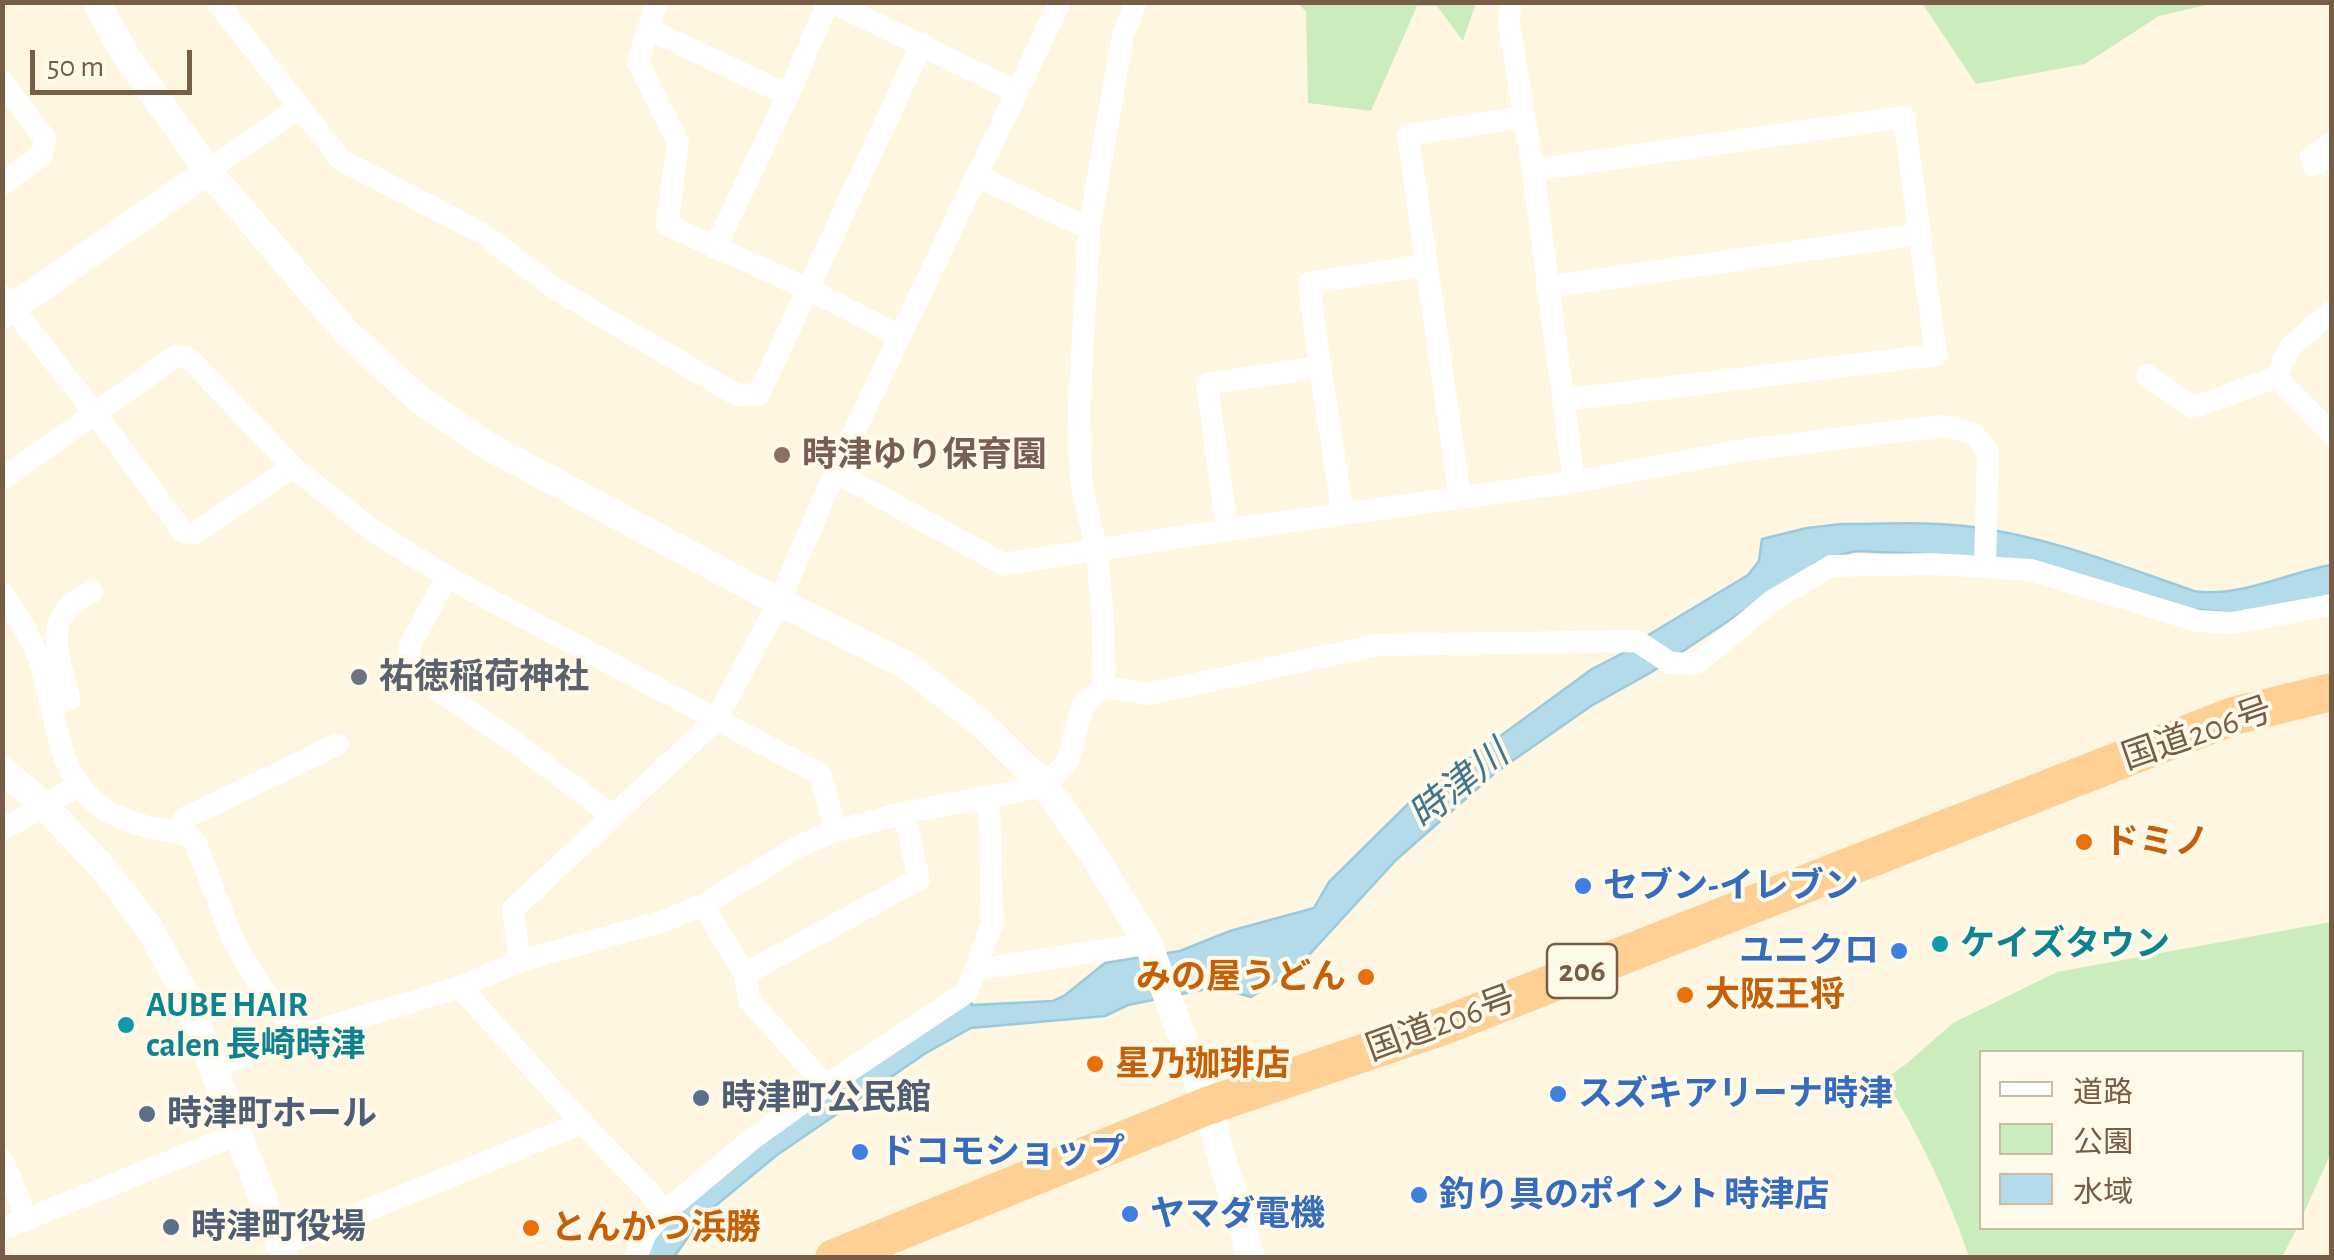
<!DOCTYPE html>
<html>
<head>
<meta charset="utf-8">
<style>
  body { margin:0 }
  #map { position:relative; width:2334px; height:1260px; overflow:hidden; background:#fef6e1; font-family:"Alegreya Sans","Noto Sans JP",sans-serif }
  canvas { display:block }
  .frame { position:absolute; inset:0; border:5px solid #775d45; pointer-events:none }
  .legend { position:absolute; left:1979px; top:1050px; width:325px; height:180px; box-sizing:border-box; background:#fff9e9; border:2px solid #c9bba7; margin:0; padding:12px 18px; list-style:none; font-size:30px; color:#775d45 }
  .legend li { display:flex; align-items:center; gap:20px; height:50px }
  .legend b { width:50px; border:2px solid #c9bba7 }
  .scale { position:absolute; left:30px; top:50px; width:162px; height:45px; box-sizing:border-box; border:5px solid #775d45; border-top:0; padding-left:12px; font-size:30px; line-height:35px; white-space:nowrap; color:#775d45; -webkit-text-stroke:8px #fff9e9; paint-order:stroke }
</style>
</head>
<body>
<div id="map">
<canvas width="2334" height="1260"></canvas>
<div class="frame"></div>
<ul class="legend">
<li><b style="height:12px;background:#fff"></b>道路</li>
<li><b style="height:28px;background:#cbedbe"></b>公園</li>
<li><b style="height:28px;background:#b4dbe9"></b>水域</li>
</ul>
<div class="scale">50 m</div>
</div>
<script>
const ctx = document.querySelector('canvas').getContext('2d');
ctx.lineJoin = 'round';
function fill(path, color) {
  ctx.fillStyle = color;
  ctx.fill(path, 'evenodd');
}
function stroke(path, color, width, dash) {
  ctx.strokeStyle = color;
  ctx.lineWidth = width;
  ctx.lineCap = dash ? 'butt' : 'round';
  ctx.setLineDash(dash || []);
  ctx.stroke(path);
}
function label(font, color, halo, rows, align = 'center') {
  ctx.font = font + ' "Alegreya Sans","Noto Sans JP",sans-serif';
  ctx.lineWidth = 8;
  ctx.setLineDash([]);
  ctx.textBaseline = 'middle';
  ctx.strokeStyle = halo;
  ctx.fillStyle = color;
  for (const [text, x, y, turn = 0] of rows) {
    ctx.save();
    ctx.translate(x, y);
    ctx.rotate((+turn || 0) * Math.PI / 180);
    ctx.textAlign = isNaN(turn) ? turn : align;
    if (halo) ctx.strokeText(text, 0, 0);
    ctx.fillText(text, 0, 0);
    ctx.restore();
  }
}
fill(new Path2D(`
  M1298 3H1476L1463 41 1437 6H1417L1371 111 1308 103 1306 12Z
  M1922 3H2216L2159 16 2085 64 1976 84Z
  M2331 922V1153L2302 1217V1052H1982V1228H2297L2282 1257H1969C1948 1194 1919 1136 1885 1079L1906 1064 1953 1023 2057 972Z`), '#cbedbe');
const water = new Path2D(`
  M1842 524C1885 524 1931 521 1973 527 2049 537 2122 566 2194 591 2240 598 2286 573 2331 565V596L2231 613 2193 609 1951 555 1856 551 1820 560 1650 673 1591 706 1495 773 1396 860 1297 968 1251 997 1216 987 1128 1005 1105 1016 971 1028 926 1053 777 1155 703 1216 674 1257 646 1258 654 1237 706 1185 969 995 972 1005 1053 1001 1064 996 1105 963 1180 951 1230 931 1314 908 1329 882 1410 802 1592 669 1625 652 1650 634 1748 575 1759 561 1762 539 1807 528Z`);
fill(water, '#b4dbe9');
stroke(water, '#99cadc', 2.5);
stroke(new Path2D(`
  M217 2 341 160 482 233 557 290 737 395 759 394 922 44
  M657 2 638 62 678 143 667 225 808 289 900 336
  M832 2 1017 92
  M1510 2 1509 25 1533 170 1574 482
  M648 29 788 95
  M2 81 45 139 42 155 2 184
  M2332 143 2311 158 2313 165 2332 158
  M1533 170 1904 117 1936 355 1564 400
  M208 171 299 107
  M977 176 1089 229
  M715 248 788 95 828 2
  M1547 287 1920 234
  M2 295 95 413 183 532 195 533 293 467
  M2147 375 2193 408 2276 377 2332 434
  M2276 377 2290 347 2332 311
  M835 472 1003 564 1227 530 1574 482 1744 450 1944 426 1973 433 1988 452 1985 567
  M2 479 176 356 190 359 293 467 372 530 447 577 820 774 836 831
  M1460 498 1408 135 1523 117
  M1343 514 1320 367 1309 283 1427 265
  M1227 530 1207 384 1320 367
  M447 577 410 645V661L427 682 517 744 613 816
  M2 593C18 617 34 641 42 668 56 711 55 764 90 798 105 813 131 823 152 828 168 832 182 830 195 841L232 938 259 984 299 1036
  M1104 687 1103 622 1097 551 1081 483 1079 409 1089 229 1123 35 1136 2
  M51 705 69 699C59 655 39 614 92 592
  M2 830 79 785
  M178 831 185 818 338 744
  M703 905 745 974 919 879 904 813
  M520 961 513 909 716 720 779 602 835 472 1060 2
  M976 970 1148 943
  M745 974 749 1000 826 1086
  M460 987 582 1123
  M214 1068 299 1036 460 987 520 961 664 921 703 905 801 845 836 831 904 813 1045 786 1068 761 1083 704 1104 687 1149 694 1378 645 1637 641 1670 663 1696 664 1772 601 1831 566 1933 564 2031 570 2198 621 2231 623 2332 605
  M2 1159 27 1219
  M664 1213 751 1140 826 1086 967 992 992 924 989 798
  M2 1229 238 1134
  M281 1245 582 1123 652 1195 664 1213 646 1233 636 1258`), '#fff', 22);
stroke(new Path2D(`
  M96 2 125 54 208 171 346 332 420 400 486 445 779 602 906 665 983 725 1045 786 1091 851 1148 943 1207 1106 1251 1258
  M2 315 208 171
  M2 770 44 805 103 868 150 929 187 998 285 1258`), '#fff', 28);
stroke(new Path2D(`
  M834 1258 1207 1106 1443 1026 2233 716 2332 692`), '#fed094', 38);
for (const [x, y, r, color] of [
  [782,455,10,"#8d6e63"],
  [359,677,10,"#6b7280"],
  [2084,842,10,"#e8710a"],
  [1583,886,10,"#3f7fe0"],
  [1940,944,10,"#0f9aa8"],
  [1899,951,10,"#3f7fe0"],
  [1366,977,10,"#e8710a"],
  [1685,995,10,"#e8710a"],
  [126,1025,10,"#0f9aa8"],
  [1095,1064,10,"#e8710a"],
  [1558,1094,10,"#3f7fe0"],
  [701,1098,10,"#5c6f8a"],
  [147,1114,10,"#5c6f8a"],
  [860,1152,10,"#3f7fe0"],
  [1419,1195,10,"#3f7fe0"],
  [1130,1214,10,"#3f7fe0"],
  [171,1227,10,"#5c6f8a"],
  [531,1228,10,"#e8710a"]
]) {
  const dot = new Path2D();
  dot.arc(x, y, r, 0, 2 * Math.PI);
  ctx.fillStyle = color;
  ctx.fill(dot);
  stroke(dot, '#fff9e9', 4);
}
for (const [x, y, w] of [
  [1582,971,70]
]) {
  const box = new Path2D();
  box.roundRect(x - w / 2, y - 27, w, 54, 8);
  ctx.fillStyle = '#fff9e9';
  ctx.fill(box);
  stroke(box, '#775d45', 2.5);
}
label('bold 32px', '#775d45', null, [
  ["206",1582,971]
]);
label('bold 35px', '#785e54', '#fff9e9', [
  ["時津ゆり保育園",802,455]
], 'left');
label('bold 35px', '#5b616d', '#fff9e9', [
  ["祐徳稲荷神社",379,677]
], 'left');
label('35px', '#775d45', '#fff9e9', [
  ["国道206号",2197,734,-19],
  ["国道206号",1441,1024,-20]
]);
label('bold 35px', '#c56008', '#fff9e9', [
  ["ドミノ",2104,842],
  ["みの屋うどん",1346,977,"right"],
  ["大阪王将",1705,995],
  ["星乃珈琲店",1115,1064],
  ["とんかつ浜勝",551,1228]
], 'left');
label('bold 35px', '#366cbe', '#fff9e9', [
  ["セブン-イレブン",1603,886],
  ["ユニクロ",1879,951,"right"],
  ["スズキアリーナ時津",1578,1094],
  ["ドコモショップ",880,1152],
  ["釣り具のポイント 時津店",1439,1195],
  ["ヤマダ電機",1150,1214]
], 'left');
label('bold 35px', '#0d838f', '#fff9e9', [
  ["ケイズタウン",1960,944],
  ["AUBE HAIR",146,1005],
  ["calen 長崎時津",146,1045]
], 'left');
label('bold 35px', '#4e5e75', '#fff9e9', [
  ["時津町公民館",721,1098],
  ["時津町ホール",167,1114],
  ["時津町役場",191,1227]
], 'left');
label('italic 38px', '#3d768d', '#fff9e9', [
  ["時津川",1459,785,-39]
]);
</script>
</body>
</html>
